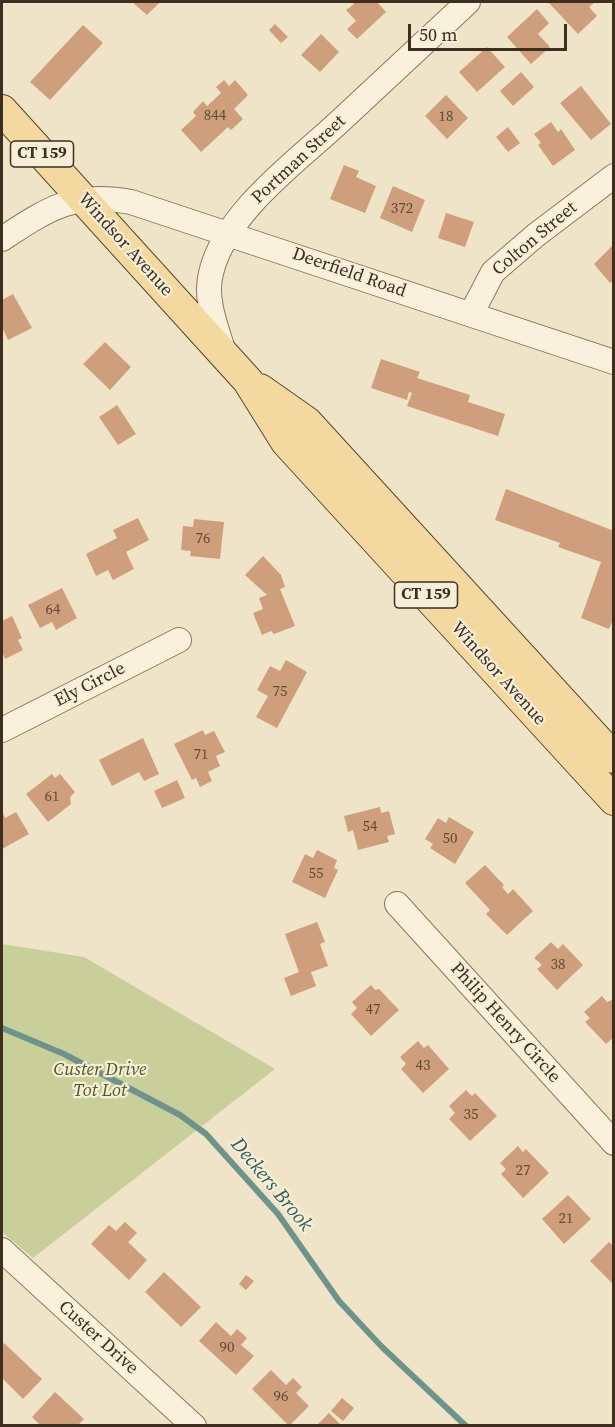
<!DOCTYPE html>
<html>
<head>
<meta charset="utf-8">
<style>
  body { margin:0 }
  #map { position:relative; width:615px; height:1427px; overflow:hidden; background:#f0e4c8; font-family:"Source Serif 4",serif }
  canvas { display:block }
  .frame { position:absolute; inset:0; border:3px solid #3d2e20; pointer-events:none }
  .scale { position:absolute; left:408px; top:24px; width:159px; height:27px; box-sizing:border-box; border:3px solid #3d2e20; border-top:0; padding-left:8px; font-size:18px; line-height:21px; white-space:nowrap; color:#3d2e20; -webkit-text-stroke:4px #f7eed8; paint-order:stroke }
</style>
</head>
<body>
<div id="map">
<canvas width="615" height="1427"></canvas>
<div class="frame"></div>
<div class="scale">50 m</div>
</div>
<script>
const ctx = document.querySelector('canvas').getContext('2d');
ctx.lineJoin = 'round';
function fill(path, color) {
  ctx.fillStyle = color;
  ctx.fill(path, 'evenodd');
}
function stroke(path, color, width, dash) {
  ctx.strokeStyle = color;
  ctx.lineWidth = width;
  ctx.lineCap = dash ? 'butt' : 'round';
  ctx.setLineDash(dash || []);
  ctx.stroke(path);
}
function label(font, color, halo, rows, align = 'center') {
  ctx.font = font + ' "Source Serif 4",serif';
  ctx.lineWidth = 4.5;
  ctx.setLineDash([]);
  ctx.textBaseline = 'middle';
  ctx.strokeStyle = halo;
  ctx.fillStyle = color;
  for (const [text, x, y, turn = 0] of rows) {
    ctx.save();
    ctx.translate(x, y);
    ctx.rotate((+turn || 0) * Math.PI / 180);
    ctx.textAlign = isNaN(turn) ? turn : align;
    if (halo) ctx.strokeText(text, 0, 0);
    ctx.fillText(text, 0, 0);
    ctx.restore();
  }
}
fill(new Path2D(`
  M2 944 84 957 275 1069 33 1258 2 1232Z`), '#c9cf9b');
stroke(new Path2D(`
  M2 1028 64 1054 180 1115 206 1134 278 1214 339 1301 382 1347 466 1426`), '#6f938a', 6);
fill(new Path2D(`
  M132 2H160L147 15Z
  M352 2H377L386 12 357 39 347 29 356 21 346 10 354 4Z
  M548 2H595L589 7 597 16 578 34Z
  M537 9 549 23 538 34 550 47 531 64 507 37Z
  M275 24 288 37 281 43 269 30Z
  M83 25 103 43 50 100 30 82Z
  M321 34 339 52 320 72 301 55Z
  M487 47 505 67 477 92 459 72Z
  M521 72 534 87 513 106 500 91Z
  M224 80 229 86 235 80 248 95 234 109 243 119 231 130 228 127 201 152 181 130 196 116 193 112 203 101 207 106 221 93 216 87Z
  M581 86 611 124 591 140 560 103Z
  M446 95 468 118 447 139 425 116Z
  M551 122 558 132 561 129 575 150 553 166 538 145 541 143 534 134Z
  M508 127 520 143 508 152 496 137Z
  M344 165 359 171 356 177 376 186 365 213 330 199Z
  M393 186 425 200 412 232 380 218Z
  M446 213 474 222 465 247 438 238Z
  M614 244V280L610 283 594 264Z
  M13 294 32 328 8 340 2 327V300Z
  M105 342 131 367 110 390 83 364Z
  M381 359 420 372 417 378 470 395 468 402 505 414 498 436 407 406 412 393 409 392 407 400 371 388Z
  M117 405 136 434 118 445 99 417Z
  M506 489 614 531V617L609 629 581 618 601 562 558 547 560 543 495 520Z
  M138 518 149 540 126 552 134 569 113 580 108 570 96 576 86 554 117 538 113 530Z
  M194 519 224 522 220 559 190 556 191 551 181 550 183 526 193 527Z
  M263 556 281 575 285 587 280 589 295 626 274 634 271 631 262 635 253 613 263 609 259 598 267 595 245 575Z
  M62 588 77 618 56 630 52 622 40 628 28 605Z
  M12 616 22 638 18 640 23 650 5 659 2 651V621Z
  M286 660 307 672 277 728 256 717 268 696 257 690 270 666 280 671Z
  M203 730 205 735 214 731 225 752 216 756 220 766 208 772 212 781 200 787 196 778 192 780 174 744Z
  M143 738 159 774 144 781 139 772 112 786 99 760Z
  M52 774 55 778 60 774 75 792 70 797 71 804 48 822 26 794Z
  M177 780 185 798 162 808 154 791Z
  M380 807 381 813 389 811 395 834 387 836 389 842 358 850 353 830 348 832 344 816Z
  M2 811 5 818 16 812 29 834 2 849Z
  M449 817 474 832 455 864 430 848 433 844 425 839 438 818 446 823Z
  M317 850 337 860 334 868 338 870 325 898 292 882 305 854 313 858Z
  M485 865 504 885 502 887 508 894 513 889 533 911 507 935 486 914 490 910 465 883Z
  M317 922 325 942 320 944 328 966 311 972 316 986 291 996 284 978 299 972 285 934Z
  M551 942 558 949 563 944 583 965 557 990 537 969 542 965 534 958Z
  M371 985 375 990 379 989 399 1010 371 1036 351 1014 357 1008 352 1002Z
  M602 996 607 1002 614 999V1037L606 1044 585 1022 590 1018 584 1012Z
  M418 1041 424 1048 428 1045 449 1069 423 1093 401 1069 406 1064 400 1057Z
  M466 1090 472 1096 475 1093 497 1116 470 1141 449 1119 455 1113 449 1106Z
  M518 1146 523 1152 526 1149 549 1173 523 1198 501 1174 506 1169 500 1163Z
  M568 1195 591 1219 564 1244 542 1219Z
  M125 1222 137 1233 128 1242 147 1260 129 1280 91 1244 109 1225 116 1231Z
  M609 1242 614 1247V1285L590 1261Z
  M164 1272 201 1307 181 1327 145 1292Z
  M246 1275 254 1281 246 1290 239 1284Z
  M216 1322 231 1336 237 1329 247 1338 241 1345 254 1356 236 1375 199 1341Z
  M4 1343 42 1379 23 1399 2 1378V1346Z
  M271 1370 286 1385 293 1378 302 1387 296 1393 309 1406 289 1426 252 1389Z
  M55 1392 84 1419 77 1426H41L32 1417Z
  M342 1398 354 1408 343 1421 331 1411Z
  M329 1413 342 1426H316Z`), '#cf9f7d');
const minor = new Path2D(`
  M2 239C48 209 73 191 131 202L614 362
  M471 314 493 272 536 235 614 176
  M224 353C217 328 204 300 211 273 225 213 295 163 338 123 382 82 425 42 468 2
  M2 730 179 640
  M397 904 614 1143
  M2 1250 194 1426`);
const major = new Path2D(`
  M2 110 248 381 286 442 614 800
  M260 389 307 422 614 758`);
stroke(minor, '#8d765c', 26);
stroke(major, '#5b4430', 32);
stroke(minor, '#faf1dc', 24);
stroke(major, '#f3d9a0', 30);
label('15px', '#624a37', null, [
  ["844",215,116],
  ["18",446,117],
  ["372",402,209],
  ["76",203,539],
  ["64",53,610],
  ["75",280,692],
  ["71",201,755],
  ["61",52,797],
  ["54",370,827],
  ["50",450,839],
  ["55",316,874],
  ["38",558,965],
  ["47",373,1010],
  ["43",423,1066],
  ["35",471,1115],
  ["27",523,1171],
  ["21",566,1219],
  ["90",227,1348],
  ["96",281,1397]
]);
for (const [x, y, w] of [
  [42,154,63],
  [426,595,63]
]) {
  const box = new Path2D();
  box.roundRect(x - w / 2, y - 13, w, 26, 4.5);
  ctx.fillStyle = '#f7eed8';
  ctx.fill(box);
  stroke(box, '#3d2e20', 1.5);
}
label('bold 16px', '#3d2e20', null, [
  ["CT 159",42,154],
  ["CT 159",426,595]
]);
label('18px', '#3d2e20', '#f7eed8', [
  ["Portman Street",299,160,-43],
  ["Colton Street",535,239,-40],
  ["Windsor Avenue",125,245,48],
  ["Deerfield Road",349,273,19],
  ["Windsor Avenue",498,674,48],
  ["Ely Circle",90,685,-27],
  ["Philip Henry Circle",505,1023,48],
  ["Custer Drive",98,1338,42]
]);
label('italic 18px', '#4d5a26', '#f7eed8', [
  ["Custer Drive",100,1070],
  ["Tot Lot",100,1091]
]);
label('italic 20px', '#2f5d5a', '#f7eed8', [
  ["Deckers Brook",271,1185,50]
]);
</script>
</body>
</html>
